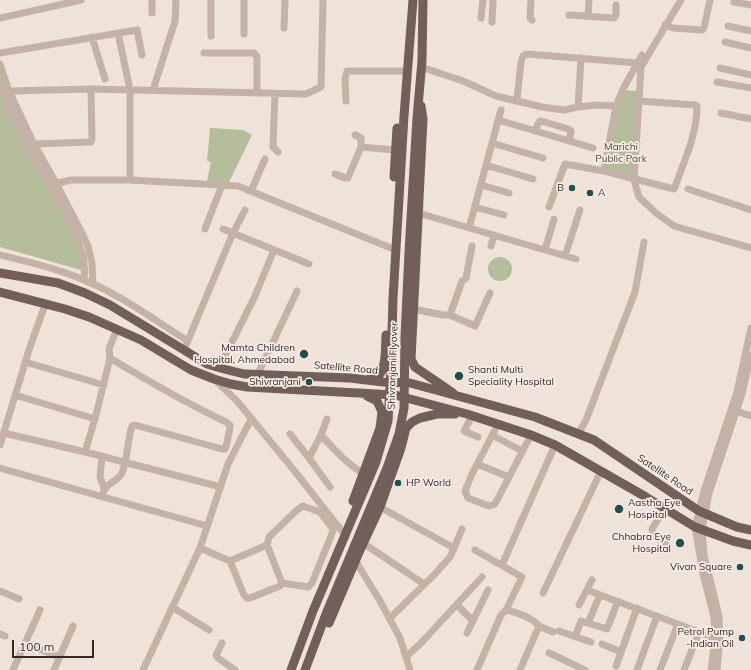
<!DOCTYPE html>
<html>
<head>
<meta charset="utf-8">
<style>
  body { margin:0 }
  #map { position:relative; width:751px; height:670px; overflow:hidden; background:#eee2d9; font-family:Mulish,sans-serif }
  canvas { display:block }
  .scale { position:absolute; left:12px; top:640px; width:82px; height:18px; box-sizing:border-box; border:2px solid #322927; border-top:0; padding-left:5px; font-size:12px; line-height:14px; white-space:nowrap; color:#322927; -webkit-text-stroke:3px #f7ede5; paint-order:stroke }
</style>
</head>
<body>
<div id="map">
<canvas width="751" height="670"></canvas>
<div class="scale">100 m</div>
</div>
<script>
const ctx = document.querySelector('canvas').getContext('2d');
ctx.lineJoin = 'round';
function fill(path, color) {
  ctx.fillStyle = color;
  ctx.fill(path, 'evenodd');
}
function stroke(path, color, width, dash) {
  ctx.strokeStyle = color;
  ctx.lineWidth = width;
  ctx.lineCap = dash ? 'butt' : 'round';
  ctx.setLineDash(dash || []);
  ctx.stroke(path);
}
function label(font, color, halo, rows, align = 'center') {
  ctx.font = font + ' Mulish,sans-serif';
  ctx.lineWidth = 3.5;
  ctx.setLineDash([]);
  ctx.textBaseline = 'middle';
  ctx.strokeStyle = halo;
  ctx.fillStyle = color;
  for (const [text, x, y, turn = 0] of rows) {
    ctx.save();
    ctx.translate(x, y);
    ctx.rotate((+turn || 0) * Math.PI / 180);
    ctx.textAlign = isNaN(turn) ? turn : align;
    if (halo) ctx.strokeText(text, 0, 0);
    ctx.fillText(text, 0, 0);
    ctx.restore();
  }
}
fill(new Path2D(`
  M0 72 19 123 80 236 87 257 88 272 0 247Z
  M624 90 637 91 633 175 605 169 617 107Z
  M210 128 243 130 252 135 228 184 207 181 211 162 207 161Z
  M488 269a12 12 0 1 1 24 0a12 12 0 1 1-24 0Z`), '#b4bc9b');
stroke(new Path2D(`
  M152 0V13
  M531 0 530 18 532 20
  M681 0 641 67 634 180 639 197 656 213 674 226 751 248
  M734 2 751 5
  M569 15 614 18 616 15V5
  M588 16 589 0
  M0 18 81 0
  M481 18 483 0
  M492 22 493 0
  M665 25 673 28 702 30 704 28 710 0
  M728 26 751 31
  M284 28 285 0
  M118 33 129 85
  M244 34V0
  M211 36V0
  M92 37 105 79
  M725 42 751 48
  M0 53 137 30 142 55
  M204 53H254L257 57V92
  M0 64 9 91 34 144 56 183 82 233 88 246 92 263 93 284
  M421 67 463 81 496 96 542 107 564 110 578 107 596 105 616 106
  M720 68 751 75
  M717 82 751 88
  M0 86C11 113 24 140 38 166 55 196 89 246 84 280
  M153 90 175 21 176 0
  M9 91 91 89 306 94 321 87 323 0
  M275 93 273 147 278 152
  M517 100 521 62 523 56 527 54 637 63
  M346 101 345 79 347 71H408
  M578 107 581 58
  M721 113 751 119
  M498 120 593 148
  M535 131 539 122 541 121 568 129 571 131 569 141
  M355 135 361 138V147
  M492 143 543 158
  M34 144 91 142 92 139 91 89
  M486 165 533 179
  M604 171 616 106 623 89 642 55
  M335 174 345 178H348L361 147 395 150
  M130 180 238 186 391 248
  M53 184 71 180H130V90
  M481 185 509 193
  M688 189 751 210
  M251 191 265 159
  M475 207 504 215
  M549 207 565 164 604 171 670 188 674 189 675 187C684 161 697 135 697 106L695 105 639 101
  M418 213 576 259
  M469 228 501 110
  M205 229 222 185
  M223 229 309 264
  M491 246 494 235
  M545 250 554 219
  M0 255C32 263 64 270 93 284 127 299 157 322 188 341
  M565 256 580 210
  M413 309 443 315H450L475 326 490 293
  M450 315 462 281 466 278 472 246
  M184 350 233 233 245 210
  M25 362 104 385
  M219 368 255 296 274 250
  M258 374 297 291
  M214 379 237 401 293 469 341 530
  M15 395 95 419
  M736 411 751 416
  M472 416 464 431 478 437
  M327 419 321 435C334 449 347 464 364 474
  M498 424 472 474 465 491 468 498 489 506 495 504 531 435
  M4 433 85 452 221 487
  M290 434 309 458 330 487
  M578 434 586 420 635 292 644 242
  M492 435 522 451
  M0 445 29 350 45 305
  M85 452 95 419 110 358 109 349 117 329
  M102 456 100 477 104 488
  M309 458 321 435
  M477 464 509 477
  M0 468 207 526
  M102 496C106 481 117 483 122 473 128 458 127 441 132 426L135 425 222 449H225L226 447 230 428V425L226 422C186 403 148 381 110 358
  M380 507 454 548 450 557 434 575 390 618
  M665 508 652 529 654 536 668 546
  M363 543 424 584
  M200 548 230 561 267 545 269 537 297 510 303 506 320 512 332 528 333 531 312 583 308 587 282 583
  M454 548 462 529
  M475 550 522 577 506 610
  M355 560 380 601 400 638 410 670
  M230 561 244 595 247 598H250L280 586 282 583 267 545
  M502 565 555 445
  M587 590 715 638
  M0 591 19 599
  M543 593 601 471
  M457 605 473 621
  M579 605 592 580
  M172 607 209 630
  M588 623 600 595
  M539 626 553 632
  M559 631 591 642
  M467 633 488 590
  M0 634 5 636
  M575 637 581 621 607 629 618 601
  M25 643 59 657
  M222 643 216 655 218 658 235 670
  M602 644 621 652
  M549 653 585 670
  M406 657 422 642 482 577
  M616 666 637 608
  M13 670 40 610
  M54 670 73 626
  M143 670 200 548 228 464 251 419
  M477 670 501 615 506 610C516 612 533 618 539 626L520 670
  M637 670 657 616
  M660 670 678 624
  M684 670 699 632
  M711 670 715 638 714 617 703 574 695 527 704 491 737 392 751 328
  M717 670 720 639 719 616 704 555 702 529 709 493 742 394 751 355`), '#c5b2a7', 7);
stroke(new Path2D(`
  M421 106 423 119 411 359 415 367 453 393
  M394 177 397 128
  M0 273 58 283 85 293 110 305 207 364 224 369 244 374 350 378 383 382 410 383 535 417 594 440 699 511 737 527 751 530
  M0 292 65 309 89 317 141 340 191 370 214 379 231 384 247 387 395 395 467 414 531 435 555 445 646 497 695 527 733 541 751 545
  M369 379C388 380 385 349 386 335
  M353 501 380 428 382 412 377 401 367 396
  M329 623 360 550 380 507 401 448 406 428 412 422 420 418 437 414H455
  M291 670 313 611 376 462 388 421 391 369 393 298 404 116 413 0
  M305 670 326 614 387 468 399 434 404 408 405 337 409 252 417 118 422 61 423 0`), '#735f59', 9);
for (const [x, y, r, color] of [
  [572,188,4,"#204f4e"],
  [590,193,4,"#204f4e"],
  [304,354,5,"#204f4e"],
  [459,376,5,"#204f4e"],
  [309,382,4,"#204f4e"],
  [398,483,4,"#204f4e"],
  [619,509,5,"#204f4e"],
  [680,543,5,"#204f4e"],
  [740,567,4,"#204f4e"],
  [742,638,4,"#204f4e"]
]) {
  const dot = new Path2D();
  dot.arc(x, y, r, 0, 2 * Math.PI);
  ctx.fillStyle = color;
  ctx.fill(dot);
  stroke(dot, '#f7ede5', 1.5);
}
label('10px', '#454e2d', '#f7ede5', [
  ["Marichi",621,147],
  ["Public Park",621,159]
]);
label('10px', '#322927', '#f7ede5', [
  ["B",564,188],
  ["A",598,193,"left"],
  ["Mamta Children",295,348],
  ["Hospital, Ahmedabad",295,360],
  ["Shanti Multi",468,370,"left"],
  ["Speciality Hospital",468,382,"left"],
  ["Shivranjani",301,382],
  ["HP World",406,483,"left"],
  ["Aastha Eye",628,503,"left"],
  ["Hospital",628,515,"left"],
  ["Chhabra Eye",671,537],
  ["Hospital",671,549],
  ["Vivan Square",732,567],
  ["Petrol Pump",734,632],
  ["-Indian Oil",734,644]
], 'right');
label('10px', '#322927', '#f7ede5', [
  ["Shivranjani Flyover",393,366,-88],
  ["Satellite Road",346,368,5],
  ["Satellite Road",665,475,34]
]);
</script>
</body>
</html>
